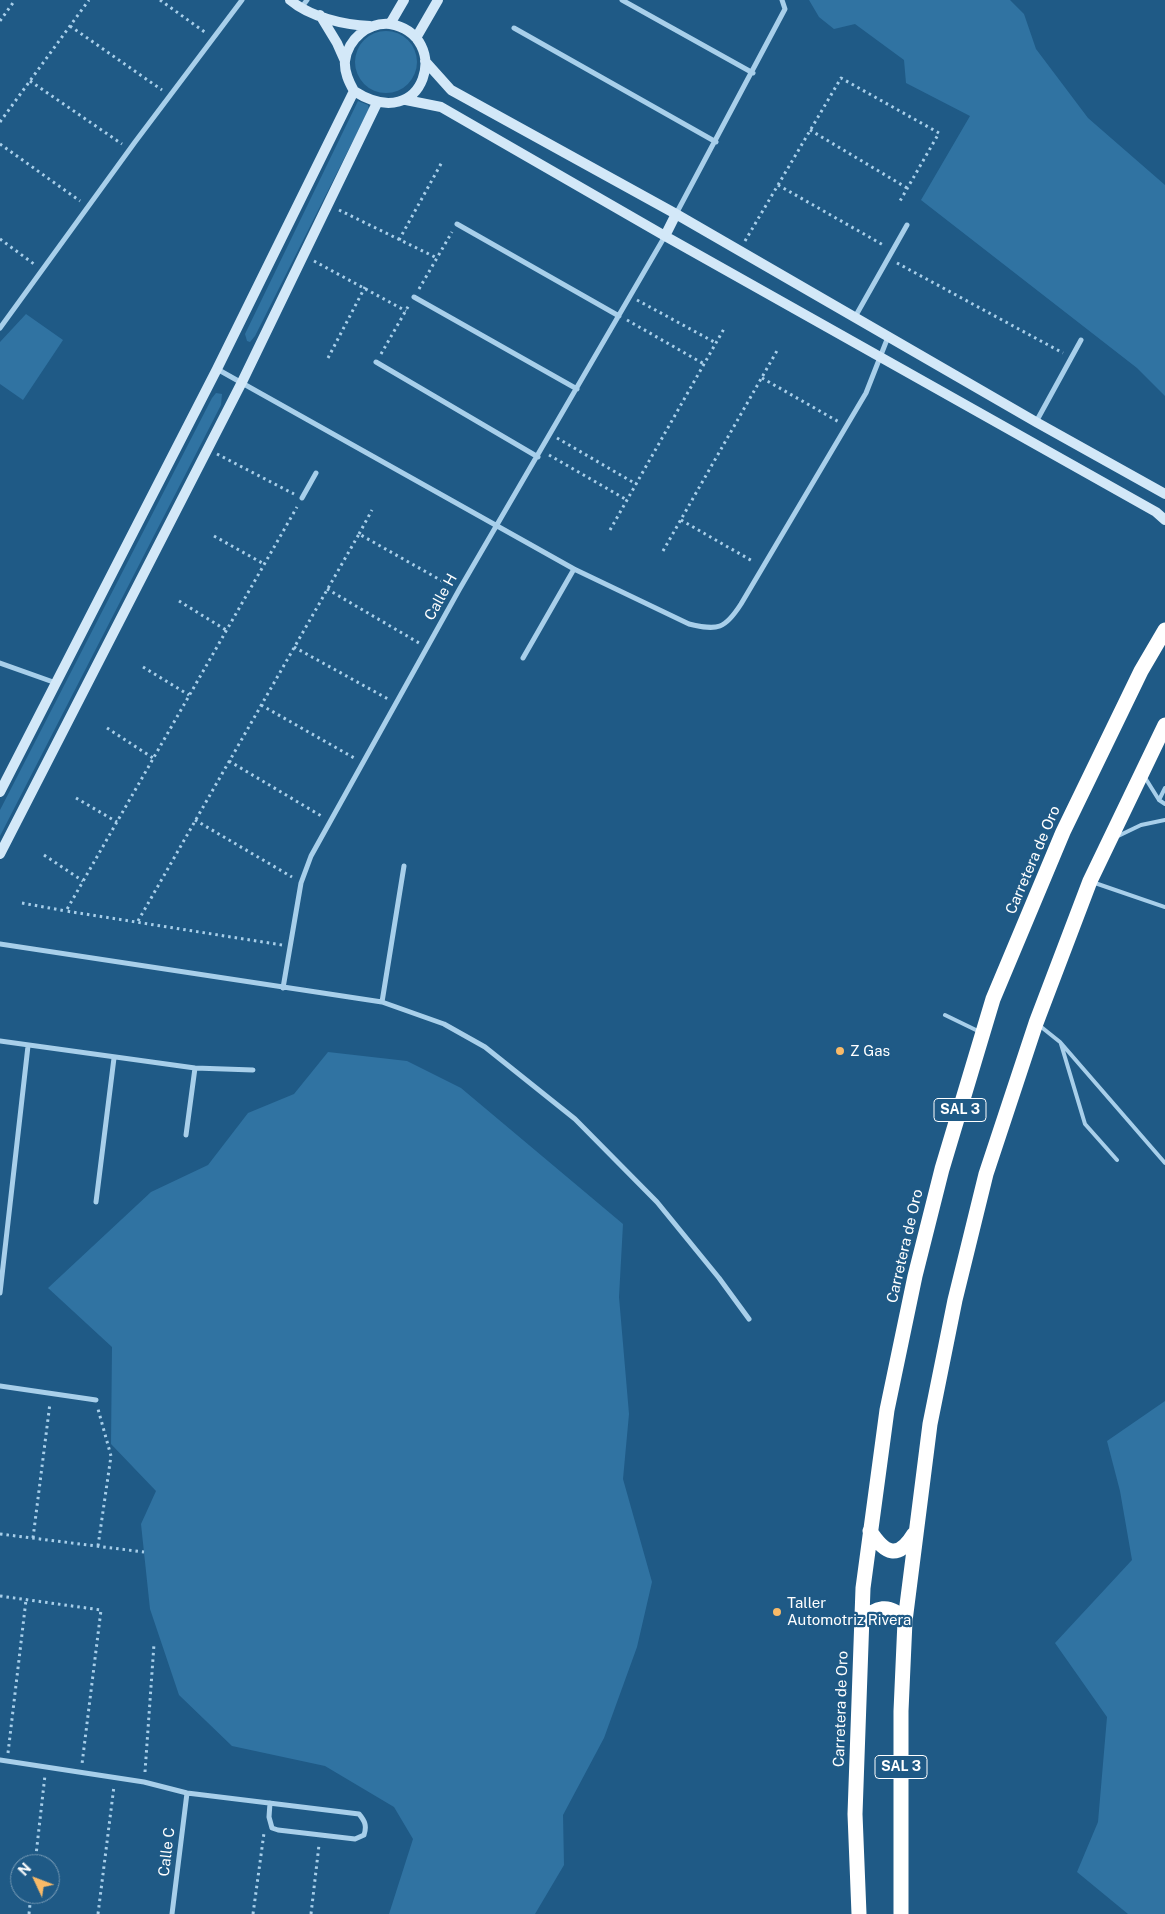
<!DOCTYPE html>
<html>
<head>
<meta charset="utf-8">
<style>
  body { margin:0 }
  #map { position:relative; width:1165px; height:1914px; overflow:hidden; background:#1f5a86; font-family:"Public Sans",sans-serif }
  canvas { display:block }
  .north { position:absolute; left:10px; top:1854px; width:50px; height:50px; box-sizing:border-box; background:#1f5a86; border:1px solid #799cb6; border-radius:50%; rotate:313deg; font-size:14px; font-weight:700; line-height:20px; text-align:center; color:#fff }
  .north::after { content:''; display:block; margin:auto; width:18px; height:22px; background:#f8ba68; clip-path:polygon(50% 0,100% 100%,50% 72%,0 100%) }
</style>
</head>
<body>
<div id="map">
<canvas width="1165" height="1914"></canvas>
<div class="north">N</div>
</div>
<script>
const ctx = document.querySelector('canvas').getContext('2d');
ctx.lineJoin = 'round';
function fill(path, color) {
  ctx.fillStyle = color;
  ctx.fill(path, 'evenodd');
}
function stroke(path, color, width, dash) {
  ctx.strokeStyle = color;
  ctx.lineWidth = width;
  ctx.lineCap = dash ? 'butt' : 'round';
  ctx.setLineDash(dash || []);
  ctx.stroke(path);
}
function label(font, color, halo, rows, align = 'center') {
  ctx.font = font + ' "Public Sans",sans-serif';
  ctx.lineWidth = 4.5;
  ctx.setLineDash([]);
  ctx.textBaseline = 'middle';
  ctx.strokeStyle = halo;
  ctx.fillStyle = color;
  for (const [text, x, y, turn = 0] of rows) {
    ctx.save();
    ctx.translate(x, y);
    ctx.rotate((+turn || 0) * Math.PI / 180);
    ctx.textAlign = isNaN(turn) ? turn : align;
    if (halo) ctx.strokeText(text, 0, 0);
    ctx.fillText(text, 0, 0);
    ctx.restore();
  }
}
fill(new Path2D(`
  M809 0H1010L1024 14 1036 49 1088 118 1165 185V396L1137 368 921 200 970 116 906 83 904 60 855 24 834 29 819 17Z
  M355 62a31 31 0 1 1 62 0a31 31 0 1 1-62 0Z
  M358 101 368 105 369 109 255 336 250 342 247 341 245 334Z
  M26 314 63 340 23 400 0 384V342Z
  M216 393 222 394 221 405 0 836V810L212 398Z
  M328 1052 407 1061 461 1088 623 1224 619 1297 629 1414 623 1479 652 1582 637 1647 604 1738 563 1815 564 1865 535 1914H389L413 1839 394 1807 325 1766 232 1746 179 1695 150 1609 141 1524 156 1491 111 1444 112 1347 48 1288 151 1192 208 1165 248 1113 294 1094Z
  M1165 1401V1914H1128L1077 1872 1098 1822 1107 1717 1055 1643 1132 1560 1120 1491 1107 1441Z`), '#3073a2');
stroke(new Path2D(`
  M160 0 206 33
  M0 21 15 0
  M70 26 162 90
  M30 81 122 144
  M0 122 89 0
  M810 130 907 188
  M0 144 80 201
  M778 185 885 246
  M339 210 437 258
  M0 239 34 264
  M399 240 442 162
  M745 241 841 78 939 133 900 201
  M314 261 406 311
  M897 263 1063 353
  M419 289 452 232
  M637 300 716 343
  M627 320 704 364
  M381 354 409 305
  M328 358 365 287
  M762 378 839 422
  M557 438 636 484
  M217 454 294 494
  M549 455 627 500
  M681 520 754 562
  M610 530 725 327
  M359 534 372 510
  M214 536 264 564
  M663 551 778 349
  M327 589 419 643
  M179 601 226 630
  M294 647 388 699
  M143 667 189 695
  M261 705 356 759
  M107 728 153 758
  M229 761 323 817
  M76 798 117 822
  M195 820 292 877
  M44 855 83 881
  M22 903 66 911
  M138 921 359 534 451 586
  M282 945 66 911 297 507
  M0 1534 144 1552
  M33 1538 50 1403
  M98 1546 111 1456 98 1409
  M0 1596 101 1610 82 1764
  M8 1753 26 1600
  M145 1772 154 1644
  M35 1864 45 1775
  M29 1914 31 1894
  M98 1914 114 1786
  M253 1914 264 1833
  M311 1914 319 1845`), '#a8cfea', 3, [2.5, 4]);
stroke(new Path2D(`
  M1144 776 1159 800 1165 804
  M1159 800 1165 788
  M1116 837 1141 825 1165 820
  M1092 882 1165 907
  M945 1015 980 1032
  M1040 1026 1060 1042 1165 1163
  M1061 1044 1085 1124 1117 1160`), '#a8cfea', 4);
stroke(new Path2D(`
  M622 0 753 73
  M301 8 307 0
  M514 28 716 142
  M676 214 785 9 782 0
  M457 224 619 316
  M414 297 577 389
  M855 317 907 225
  M0 328 135 142 242 0
  M376 362 538 457
  M217 369 574 569 689 624C718 631 725 629 741 604L866 393 888 337
  M1036 422 1081 340
  M302 498 316 473
  M523 658 574 569
  M0 663 56 683
  M0 944 382 1002 444 1024 485 1047 575 1119 657 1202 719 1278 749 1319
  M283 988 301 883 311 856 459 590 665 236
  M382 1002 404 866
  M0 1041 195 1068 253 1070
  M186 1135 195 1068
  M96 1202 114 1058
  M0 1293 28 1046
  M0 1386 96 1400
  M0 1760 144 1782 187 1793 359 1814C365 1821 367 1826 364 1835L355 1839 278 1830 272 1828 269 1817 270 1803
  M172 1914 187 1793`), '#a8cfea', 5);
stroke(new Path2D(`
  M290 0C310 17 344 25 370 26
  M320 15 337 43 345 61
  M390 24C453 35 426 137 354 91 349 82 344 72 345 61 348 39 368 22 390 24Z
  M390 24 404 0
  M416 38 438 0
  M425 61 451 90 676 214 1036 422 1165 494
  M406 100 441 107 665 236 1156 512 1165 520
  M665 236 676 214
  M0 792 217 369 354 91
  M0 854 242 382 377 103`), '#d3e8f8', 10);
stroke(new Path2D(`
  M870 1531C885 1554 898 1560 914 1534
  M861 1622C875 1607 890 1602 905 1621
  M859 1914 855 1814 863 1588 887 1410 915 1276 942 1169 993 999 1063 832 1141 671 1165 630
  M901 1914V1711L905 1621 930 1424 955 1300 986 1174 1036 1023 1090 881 1165 725`), '#fff', 15);
for (const [x, y, r, color] of [
  [840,1051,5,"#f8ba68"],
  [777,1612,5,"#f8ba68"]
]) {
  const dot = new Path2D();
  dot.arc(x, y, r, 0, 2 * Math.PI);
  ctx.fillStyle = color;
  ctx.fill(dot);
  stroke(dot, '#1f5a86', 2);
}
for (const [x, y, w] of [
  [960,1110,52],
  [901,1767,52]
]) {
  const box = new Path2D();
  box.roundRect(x - w / 2, y - 11.5, w, 23, 4);
  ctx.fillStyle = '#1f5a86';
  ctx.fill(box);
  stroke(box, '#fff', 1);
}
label('bold 14px', '#fff', null, [
  ["SAL 3",960,1110],
  ["SAL 3",901,1767]
]);
label('15px', '#fff', '#1f5a86', [
  ["Calle H",441,597,-61],
  ["Carretera de Oro",1033,860,-67],
  ["Carretera de Oro",905,1246,-77],
  ["Carretera de Oro",841,1709,-88],
  ["Calle C",167,1852,-83]
]);
label('15px', '#fff', '#1f5a86', [
  ["Z Gas",850,1051],
  ["Taller",787,1603],
  ["Automotriz Rivera",787,1620]
], 'left');
</script>
</body>
</html>
